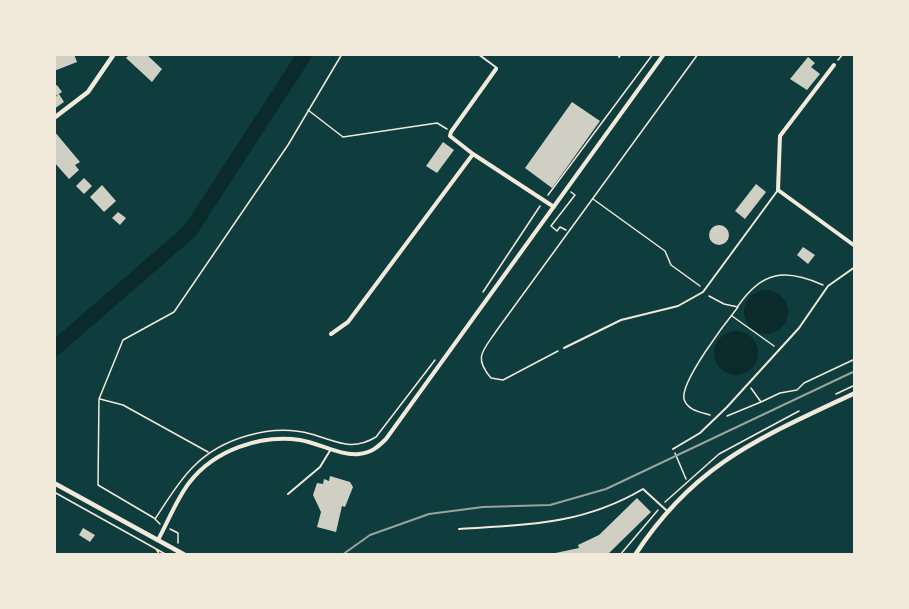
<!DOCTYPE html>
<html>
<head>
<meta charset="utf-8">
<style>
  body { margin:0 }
  #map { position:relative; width:909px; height:609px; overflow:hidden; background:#0f3d3e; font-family:"Space Grotesk",sans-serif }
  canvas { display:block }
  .frame { position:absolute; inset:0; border:56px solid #f1e9da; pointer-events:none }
</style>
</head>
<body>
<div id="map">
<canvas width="909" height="609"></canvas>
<div class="frame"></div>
</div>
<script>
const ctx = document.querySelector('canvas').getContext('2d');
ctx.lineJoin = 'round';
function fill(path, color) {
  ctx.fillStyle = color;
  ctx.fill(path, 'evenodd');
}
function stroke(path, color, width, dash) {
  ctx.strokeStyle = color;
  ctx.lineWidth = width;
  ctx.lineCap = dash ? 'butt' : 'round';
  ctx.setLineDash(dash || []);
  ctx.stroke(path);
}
fill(new Path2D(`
  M744 312a22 22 0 1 1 44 0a22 22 0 1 1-44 0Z
  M714 353a22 22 0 1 1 44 0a22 22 0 1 1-44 0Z`), '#0a2a2b');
stroke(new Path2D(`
  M54 349 190 231 305 54`), '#0a2a2b', 15);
fill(new Path2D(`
  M54 54H74L77 62 54 71Z
  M130 54H146L162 69 152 82 126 58Z
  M808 57 815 63 811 67 820 74 807 90 790 79Z
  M57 85 62 92 54 97V87Z
  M59 94 64 102 54 109V98Z
  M572 102 600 121 552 188 525 168Z
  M54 131 80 162 75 165 79 170 69 179 54 162Z
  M443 142 454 150 437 173 426 166Z
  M84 178 92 186 84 194 76 186Z
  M756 184 766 192 745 219 735 211Z
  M102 185 116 201 104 212 90 197Z
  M118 212 126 218 120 225 112 218Z
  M709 235a10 10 0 1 1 20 0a10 10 0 1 1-20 0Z
  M803 247 815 255 808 264 797 255Z
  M330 476 350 482 353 487 345 507 342 506 336 532 317 527 321 512 313 495 317 483 323 484 324 479 329 481Z
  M637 498 651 512 607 555H546L579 548 578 545 599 535Z
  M83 528 95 535 90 542 79 535Z`), '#cfcfc3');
stroke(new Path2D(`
  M838 60 843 54
  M308 110 343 137 437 123 447 129
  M548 195 653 54
  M593 199 665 251 671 265 700 286
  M566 230 560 227 557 231 551 226 575 195 571 192
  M483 292 540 206
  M709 296 724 304 738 307C726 322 680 382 684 399 687 410 700 412 710 415
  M738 306C762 271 785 268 823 285
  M732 316 774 346
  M558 351 503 380 491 378C473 357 483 351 497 330L698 54
  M751 388 761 402 780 393 797 390 804 383 855 359
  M836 394 855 385
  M100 399 123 405 208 452
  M727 416 761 402
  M675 453 686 479
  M54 492 167 555
  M665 502 719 454 799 411
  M154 518 98 485 99 399 123 340 174 312 288 145 342 54
  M160 524 155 519C167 501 178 482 193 467 221 438 272 423 311 434 337 441 351 452 376 437L435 360
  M170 529 178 533V543
  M156 549 160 555
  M620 555 658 510`), '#f1e9da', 1.5);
stroke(new Path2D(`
  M478 54 497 68
  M619 57 621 54
  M564 348 621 320 678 306 703 292 778 190
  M673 449 700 433 727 407 799 328 828 286 855 267
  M288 494 320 467 331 449
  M459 529C526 525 582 525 643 489L666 510`), '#f1e9da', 2);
stroke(new Path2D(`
  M834 65 780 136 778 190 855 246
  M473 154 450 136 451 132 496 69
  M331 334 348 322 473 154 554 207
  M158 540C168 522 176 500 189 483 214 450 261 434 300 440 319 443 340 456 359 454 371 453 378 447 386 439L664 54`), '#f1e9da', 4);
stroke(new Path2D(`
  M54 118 88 92 114 54
  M54 483 185 555
  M635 555C695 463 760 438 855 393`), '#f1e9da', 4.5);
stroke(new Path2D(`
  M342 555 370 535 429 514 483 507 550 505 606 489 855 371`), '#97a49c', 2);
</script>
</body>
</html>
